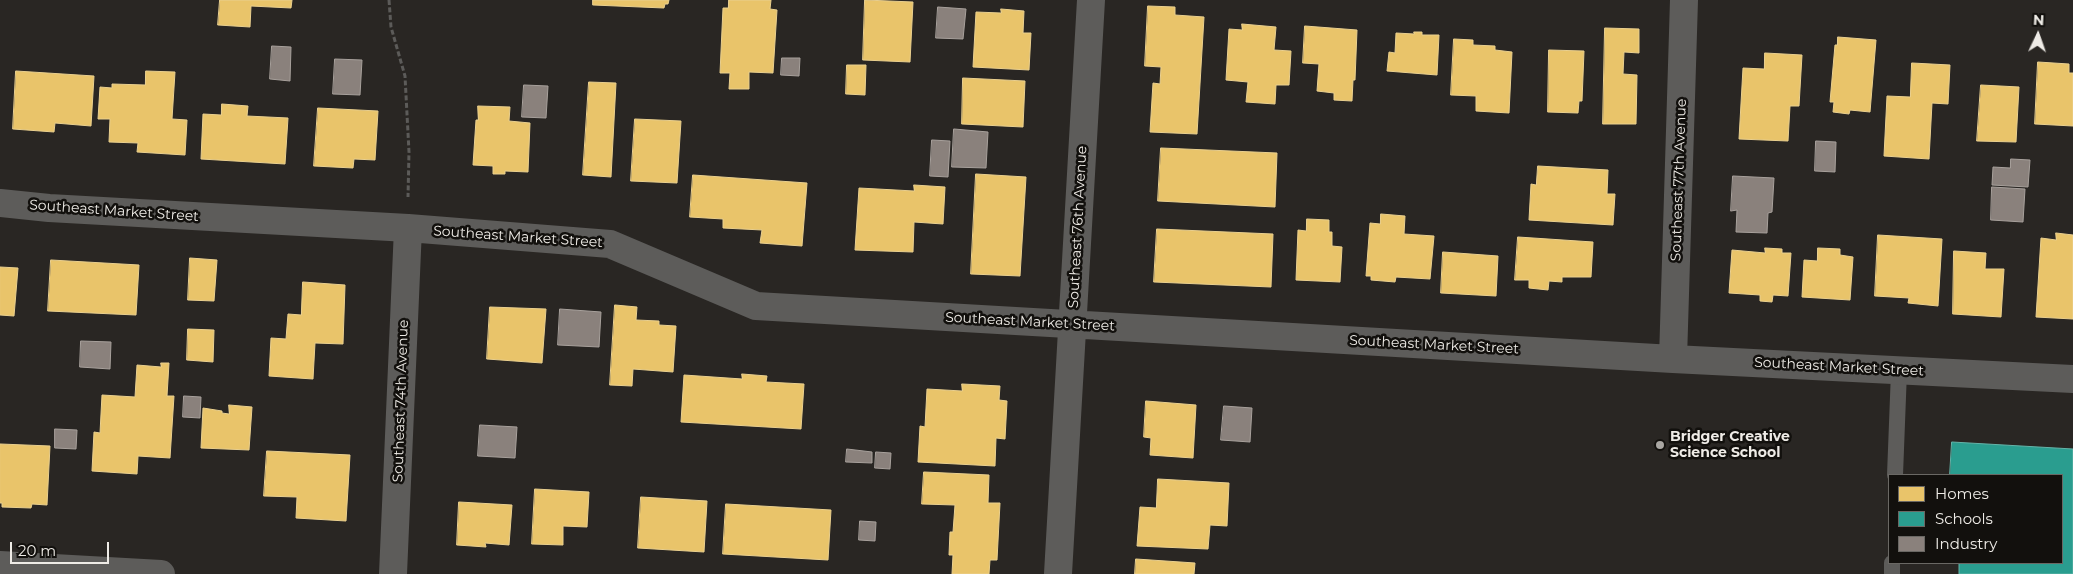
<!DOCTYPE html>
<html>
<head>
<meta charset="utf-8">
<style>
  body { margin:0 }
  #map { position:relative; width:2073px; height:574px; overflow:hidden; background:#292623; font-family:Montserrat,sans-serif }
  canvas { display:block }
  .legend { position:absolute; left:1888px; top:474px; width:175px; height:90px; box-sizing:border-box; background:#12100d; border:1px solid #6a6864; margin:0; padding:6px 9px; list-style:none; font-size:15px; color:#eeebe6 }
  .legend li { display:flex; align-items:center; gap:10px; height:25px }
  .legend b { width:25px; border:1px solid #6a6864 }
  .north { position:absolute; left:2013px; top:10px; width:50px; height:50px; -webkit-text-stroke:4px #12100d; paint-order:stroke; rotate:3deg; font-size:14px; font-weight:700; line-height:20px; text-align:center; color:#eeebe6 }
  .north::after { content:''; display:block; margin:auto; width:18px; height:22px; background:#eeebe6; clip-path:polygon(50% 0,100% 100%,50% 72%,0 100%) }
  .scale { position:absolute; left:10px; top:542px; width:99px; height:22px; box-sizing:border-box; border:2px solid #eeebe6; border-top:0; padding-left:6px; font-size:15px; line-height:18px; white-space:nowrap; color:#eeebe6; -webkit-text-stroke:4px #12100d; paint-order:stroke }
</style>
</head>
<body>
<div id="map">
<canvas width="2073" height="574"></canvas>
<ul class="legend">
<li><b style="height:14px;background:#e9c46a"></b>Homes</li>
<li><b style="height:14px;background:#2a9d8f"></b>Schools</li>
<li><b style="height:14px;background:#8a817c"></b>Industry</li>
</ul>
<div class="north">N</div>
<div class="scale">20 m</div>
</div>
<script>
const ctx = document.querySelector('canvas').getContext('2d');
ctx.lineJoin = 'round';
function fill(path, color) {
  ctx.fillStyle = color;
  ctx.fill(path, 'evenodd');
}
function stroke(path, color, width, dash) {
  ctx.strokeStyle = color;
  ctx.lineWidth = width;
  ctx.lineCap = dash ? 'butt' : 'round';
  ctx.setLineDash(dash || []);
  ctx.stroke(path);
}
function label(font, color, halo, rows, align = 'center') {
  ctx.font = font + ' Montserrat,sans-serif';
  ctx.lineWidth = 5;
  ctx.setLineDash([]);
  ctx.textBaseline = 'middle';
  ctx.strokeStyle = halo;
  ctx.fillStyle = color;
  for (const [text, x, y, turn = 0] of rows) {
    ctx.save();
    ctx.translate(x, y);
    ctx.rotate((+turn || 0) * Math.PI / 180);
    ctx.textAlign = isNaN(turn) ? turn : align;
    if (halo) ctx.strokeText(text, 0, 0);
    ctx.fillText(text, 0, 0);
    ctx.restore();
  }
}
const homes = new Path2D(`
  M220 0H292L291 8 251 6 250 27 218 25Z
  M593 0H669L668 4H665L664 8 593 5Z
  M729 0H771L770 9 777 10 773 73 749 72V89H729L730 73H720L723 8H728Z
  M865 0 913 2 910 62 863 60Z
  M1148 6 1175 7V15L1204 17 1197 134 1150 132 1153 83 1160 84 1161 67 1145 66Z
  M1001 9 1024 11 1023 33H1031L1029 70 973 67 976 12 1001 13Z
  M1242 24 1276 27 1274 50 1291 51 1289 85H1276L1275 104 1246 102 1248 82 1226 80 1229 29 1242 30Z
  M1305 26 1357 30 1355 80H1353L1352 101 1334 100V93L1317 91 1319 64 1303 63Z
  M1605 28 1639 29V53L1624 52 1623 74 1637 75 1636 124H1603Z
  M1414 32H1422V35H1439L1437 75 1387 71 1389 52 1395 53 1396 33 1414 34Z
  M1838 37 1876 40 1870 112 1850 110 1849 114 1833 112 1834 102H1830L1835 45H1837Z
  M1454 39 1473 40V45L1495 46V50L1512 52 1509 113 1476 111V96L1451 95Z
  M1549 50 1584 51 1582 101H1579L1578 113 1548 112Z
  M1765 53 1802 55 1799 106H1790L1788 141 1739 139 1743 68 1764 69Z
  M2038 62 2069 64V73H2073V126L2035 124Z
  M1912 63 1950 65 1948 104 1932 103 1929 159 1884 156 1887 96 1910 97Z
  M847 65H866L865 95 846 94Z
  M16 71 94 76 91 126 55 123 54 132 13 129Z
  M146 71 175 72 172 119 187 120 185 155 137 152 138 143 109 142 110 119H98L100 87 112 88V84L145 85Z
  M963 78 1025 81 1023 127 962 124Z
  M589 82 616 83 611 177 583 175Z
  M1981 85 2019 87 2016 142 1977 141Z
  M222 104 248 106 247 116 288 118 285 164 201 159 203 114 221 115Z
  M478 106 510 107 509 121 530 123 528 172 505 171V174H493V166L473 165 476 120H478Z
  M318 108 378 111 375 160 354 159 353 168 314 166Z
  M635 119 681 121 677 183 631 181Z
  M1161 148 1277 153 1275 207 1158 201Z
  M1538 166 1608 170 1607 194H1615L1613 225 1529 220 1531 184 1536 185Z
  M976 174 1026 177 1020 276 971 274Z
  M693 175 807 183 802 246 760 243 762 230 723 228V219L690 217Z
  M914 185 945 187 943 224 914 222 913 252 855 250 859 188 914 191Z
  M1381 214 1405 216 1404 234 1434 236 1430 279 1396 277 1395 282 1371 280V276H1366L1370 223 1380 224Z
  M1307 219 1329 220V232H1332V246L1342 247 1340 282 1296 280 1298 230 1306 231Z
  M1157 229 1273 234 1271 287 1154 282Z
  M2056 233 2073 235V319L2036 317 2041 238 2056 240Z
  M1878 235 1942 239 1938 306 1908 303 1909 298 1875 296Z
  M1518 237 1593 242 1591 277H1562V282L1549 281 1548 290 1529 288V280H1515Z
  M1765 248 1782 249V253H1791L1788 296 1773 295 1772 302 1760 301V295L1729 293 1732 250 1765 253Z
  M1818 248 1840 249V255L1853 257 1850 300 1802 297 1804 260 1817 261Z
  M1954 251 1986 253 1985 269H2004L2001 317 1953 314Z
  M1443 252 1498 256 1496 296 1441 293Z
  M190 258 217 260 214 301 188 300Z
  M51 260 139 265 136 315 48 311Z
  M0 267 18 268 14 316 0 315Z
  M303 282 345 285 343 344 315 343 313 379 269 376 271 338 286 339 288 314 301 315Z
  M615 305 637 307 636 320 659 321V325L676 326 673 372 633 369 632 386 610 385Z
  M490 307 546 309 542 363 487 359Z
  M188 329 214 330 213 362 187 360Z
  M161 363H169L167 396H174L170 458 138 456 137 474 92 471 94 432 100 433 102 395 135 397 137 365 161 367Z
  M742 374 767 376 766 382 804 384 801 429 681 422 684 375 742 379Z
  M962 384 1000 386 999 400 1007 401 1005 439 996 438 995 466 918 462 920 426 925 427 927 389 962 391Z
  M1146 401 1196 405 1193 458 1150 455 1151 438 1144 437Z
  M229 405 252 407 249 450 201 448 203 408 222 411V413L229 414Z
  M0 444 50 446 47 505 32 504 31 508 2 507V503H0Z
  M267 451 350 455 346 521 296 518 297 497 264 496Z
  M924 472 989 475 988 503H1000L997 560H990L989 574H952L953 555H949L950 532H953L955 505 922 504Z
  M1158 479 1229 483 1227 526 1210 525 1208 549 1137 546 1140 507 1156 508Z
  M535 489 589 492 587 527 563 526V545L532 544Z
  M641 497 707 501 704 552 638 548Z
  M459 502 512 505 509 545 485 543 486 547 457 545Z
  M726 504 831 510 828 560 723 554Z
  M1136 559 1195 563 1194 574H1135Z`);
fill(homes, '#e9c46a');
stroke(homes, '#ead08f', 1);
const schools = new Path2D(`
  M1952 442 2073 449V574H1959V563H2062V475H1950Z`);
fill(schools, '#2a9d8f');
stroke(schools, '#65b4a9', 1);
const industry = new Path2D(`
  M938 7 966 9 963 39 936 38Z
  M272 46 291 47 290 81 270 79Z
  M782 58H800L799 76 781 75Z
  M335 59 362 60 360 95 333 94Z
  M524 85 548 86 546 118 522 117Z
  M954 129 988 132 986 168 952 167Z
  M932 140 950 141 948 177 930 176Z
  M1816 141 1836 142 1835 172 1815 171Z
  M2011 159 2030 160 2028 187 1992 185 1993 167 2010 168Z
  M1733 176 1774 178 1772 212 1768 213 1767 233 1736 232 1737 210 1731 211Z
  M1992 187 2025 189 2023 222 1991 220Z
  M560 309 601 312 599 347 558 345Z
  M81 341 111 342 110 369 80 367Z
  M184 396 201 397 200 418 183 417Z
  M1224 406 1252 408 1250 442 1221 440Z
  M480 425 517 427 515 458 478 456Z
  M55 429 77 430 76 449 55 448Z
  M847 449 872 452V463L846 462Z
  M876 452 891 453 890 469 875 468Z
  M860 521 876 522 875 541 859 540Z`);
fill(industry, '#8a817c');
stroke(industry, '#a8a19c', 1);
stroke(new Path2D(`
  M389 0 391 27 405 76 409 152 408 197`), '#5c5b59', 3, [5, 2.5]);
stroke(new Path2D(`
  M1895 475 1899 371
  M1892 574V563`), '#5d5c5a', 16);
stroke(new Path2D(`
  M0 203 49 208 408 228 610 244 756 306 1673 359 2073 379
  M1673 359 1684 0
  M0 565 161 574
  M393 574 408 228
  M1058 574 1091 0`), '#5d5c5a', 28);
for (const [x, y, r, color] of [
  [1660,445,5,"#a9a6a2"]
]) {
  const dot = new Path2D();
  dot.arc(x, y, r, 0, 2 * Math.PI);
  ctx.fillStyle = color;
  ctx.fill(dot);
  stroke(dot, '#12100d', 2);
}
label('14px', '#eeebe6', '#12100d', [
  ["Southeast 77th Avenue",1679,180,-88],
  ["Southeast Market Street",114,211,4],
  ["Southeast 76th Avenue",1078,227,-87],
  ["Southeast Market Street",518,237,4],
  ["Southeast Market Street",1030,322,3],
  ["Southeast Market Street",1434,345,3],
  ["Southeast Market Street",1839,367,3],
  ["Southeast 74th Avenue",401,401,-88]
]);
label('bold 14px', '#eeebe6', '#12100d', [
  ["Bridger Creative",1670,437],
  ["Science School",1670,453]
], 'left');
</script>
</body>
</html>
